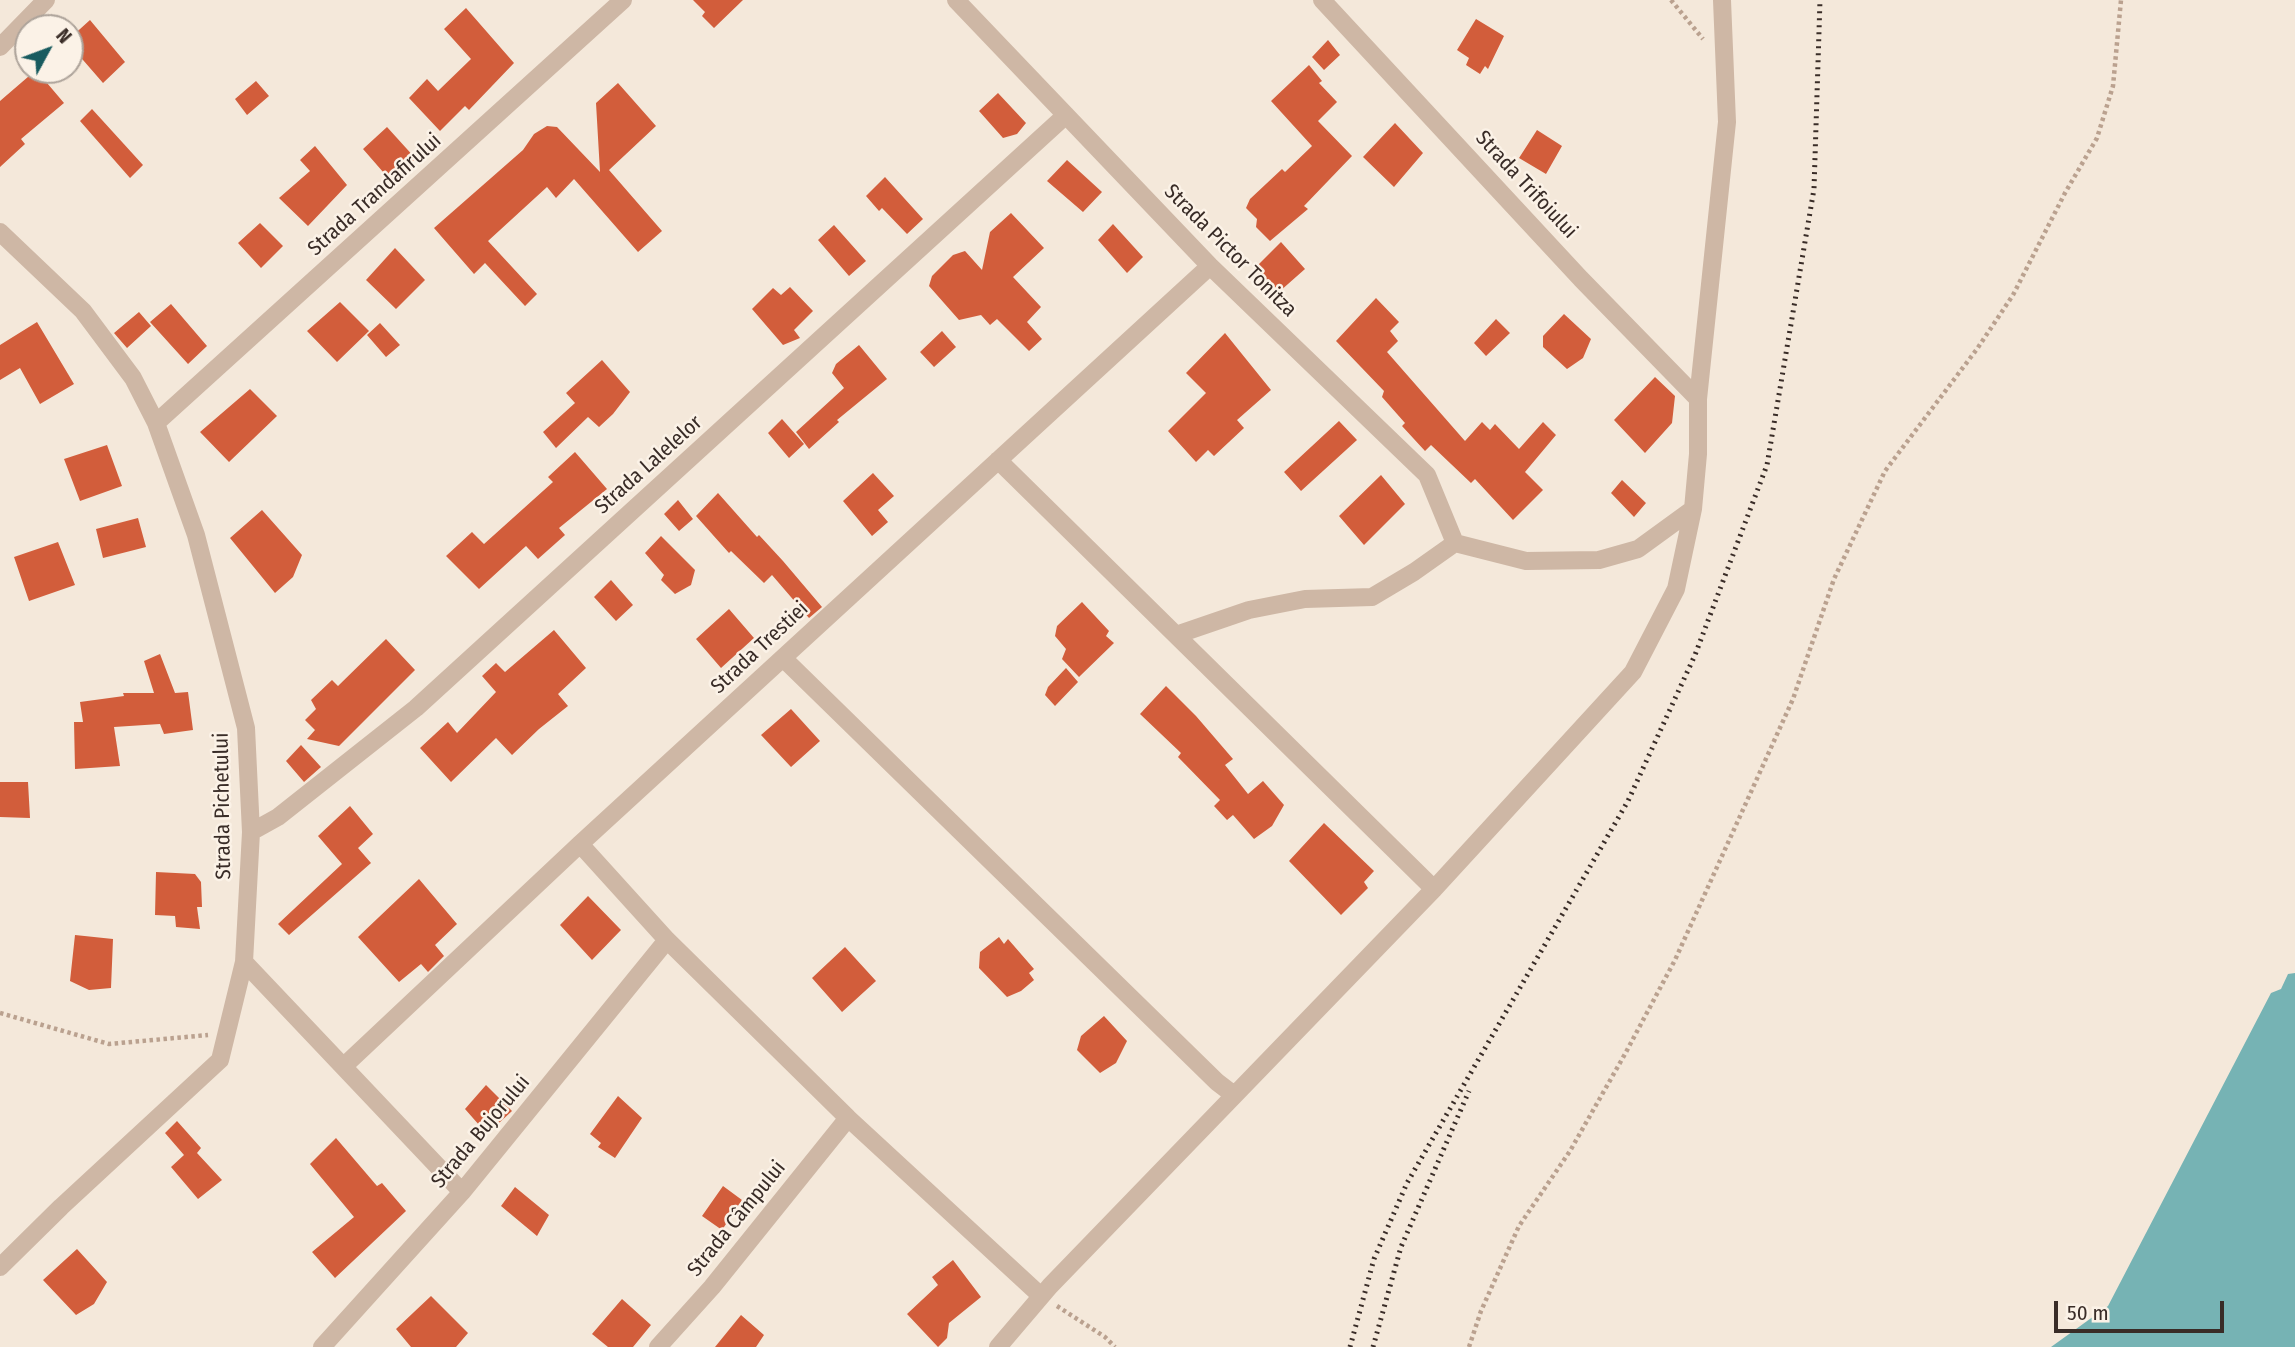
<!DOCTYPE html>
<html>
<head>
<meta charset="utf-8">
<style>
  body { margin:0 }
  #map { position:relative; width:2295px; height:1347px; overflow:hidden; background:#f4e8da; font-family:"Fira Sans Condensed",sans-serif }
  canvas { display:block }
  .north { position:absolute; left:14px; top:14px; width:70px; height:70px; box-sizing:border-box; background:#fbf2e7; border:2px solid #ada39a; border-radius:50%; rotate:49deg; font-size:19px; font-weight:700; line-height:28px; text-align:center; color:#392c27 }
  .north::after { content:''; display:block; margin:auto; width:24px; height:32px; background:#185b5f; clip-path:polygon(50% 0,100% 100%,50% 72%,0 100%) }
  .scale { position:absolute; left:2054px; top:1301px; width:170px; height:32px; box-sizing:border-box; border:4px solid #392c27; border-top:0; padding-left:9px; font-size:21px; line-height:24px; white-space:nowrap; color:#392c27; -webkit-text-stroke:5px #fbf2e7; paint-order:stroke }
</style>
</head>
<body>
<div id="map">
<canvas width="2295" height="1347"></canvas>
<div class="north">N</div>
<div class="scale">50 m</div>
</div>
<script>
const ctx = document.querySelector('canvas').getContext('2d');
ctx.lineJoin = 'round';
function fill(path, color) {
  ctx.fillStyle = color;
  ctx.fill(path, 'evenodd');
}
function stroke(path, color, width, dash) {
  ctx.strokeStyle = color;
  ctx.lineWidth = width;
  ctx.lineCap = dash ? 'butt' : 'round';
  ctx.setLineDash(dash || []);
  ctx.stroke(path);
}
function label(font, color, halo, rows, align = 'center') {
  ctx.font = font + ' "Fira Sans Condensed",sans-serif';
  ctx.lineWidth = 5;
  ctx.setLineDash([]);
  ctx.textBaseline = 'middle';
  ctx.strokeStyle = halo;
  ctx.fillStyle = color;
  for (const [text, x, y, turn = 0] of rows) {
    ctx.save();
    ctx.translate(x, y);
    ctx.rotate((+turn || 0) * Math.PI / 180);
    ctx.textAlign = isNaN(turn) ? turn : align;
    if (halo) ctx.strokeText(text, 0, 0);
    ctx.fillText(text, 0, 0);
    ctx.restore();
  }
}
fill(new Path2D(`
  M2295 973V1347H2051L2108 1306 2271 993 2281 989 2288 974Z`), '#76b3b4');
fill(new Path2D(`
  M693 0H743L714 28 702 16 705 12Z
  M466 8 514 63 469 110 465 106 440 131 409 98 427 79 438 91 471 59 444 29Z
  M1476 19 1504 36 1488 69 1485 66 1480 74 1466 65 1469 58 1457 50Z
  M90 20 125 62 103 83 70 45V38Z
  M1328 40 1340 55 1324 70 1312 57Z
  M1309 65 1322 81 1319 83 1337 102 1318 121 1352 156 1304 206 1308 209 1270 241 1256 227 1257 219 1246 208 1250 199 1282 169 1285 172 1312 146 1271 101Z
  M36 70 64 103 21 139 25 144 0 167V101Z
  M256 81 269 96 247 115 235 99Z
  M618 83 656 126 609 170 662 231 638 252 574 179 556 198 547 187 488 241 537 294 525 306 485 263 474 274 434 228 523 150 534 134 547 126 557 127 600 172 596 103Z
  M998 93 1026 123 1017 134 1003 138 979 111Z
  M92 109 143 165 130 178 80 121Z
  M1395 123 1423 153 1394 187 1363 157Z
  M387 127 416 159 390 180 363 149Z
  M1537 130 1562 146 1546 174 1519 158Z
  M315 146 347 185 308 226 279 198 310 171 300 160Z
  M1067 160 1102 192 1083 212 1047 181Z
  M885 177 923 219 907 234 882 208 879 211 866 196Z
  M1011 213 1044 248 1013 277 1041 307 1027 322 1042 339 1029 351 997 319 990 325 981 315 959 320 929 286 932 276 953 255 965 251 982 270 990 232Z
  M260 223 283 246 261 268 238 243Z
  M1113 224 1143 257 1127 273 1098 240Z
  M834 225 866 261 849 276 818 240Z
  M1281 242 1305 269 1271 299 1249 274Z
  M395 248 425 280 396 309 366 280Z
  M790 287 813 311 794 330 800 338 783 345 752 309 773 288 781 295Z
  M1376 298 1399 322 1390 331 1398 341 1387 352 1465 441 1482 422 1490 430 1495 424 1519 449 1543 422 1556 435 1525 472 1543 490 1513 520 1475 479 1471 483 1431 445 1425 451 1402 426 1405 423 1382 397 1384 391 1336 341Z
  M340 302 369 331 337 362 307 331Z
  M171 304 207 346 188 364 150 322Z
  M139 312 151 326 127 348 114 333Z
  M1564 314 1591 339 1583 358 1567 369 1543 347V336Z
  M1496 319 1510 333 1486 356 1474 343Z
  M37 322 74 384 40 404 20 368 0 380V345Z
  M380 323 400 345 386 357 367 335Z
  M942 331 956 347 934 367 920 352Z
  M1225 333 1271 390 1237 420 1244 428 1214 456 1208 450 1196 462 1168 431 1206 393 1186 373Z
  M859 345 887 379 837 420 839 422 809 449 796 432 844 388 832 373 836 364Z
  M602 360 630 392 613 414 599 427 588 417 556 448 543 432 575 403 566 393Z
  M1655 377 1675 396 1672 423 1645 453 1614 420Z
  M250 389 277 416 229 462 200 432Z
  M782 419 804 444 789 458 768 433Z
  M1339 421 1357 440 1301 491 1284 472Z
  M107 445 122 486 80 501 64 459Z
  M575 452 607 489 559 528 565 535 538 559 526 546 479 589 446 556 472 532 484 544 553 482 548 477Z
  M873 473 894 496 878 510 888 522 872 536 843 501Z
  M1381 475 1405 504 1364 545 1339 516Z
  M1622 480 1646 503 1634 517 1611 493Z
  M718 493 757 537 759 535 783 561 822 607 809 618 772 575 764 583 731 551 729 553 696 516Z
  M678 500 693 519 679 531 664 514Z
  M262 510 302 555 293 577 275 593 230 538Z
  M138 518 146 547 103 558 96 529Z
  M661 536 695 570 691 585 675 594 661 580 664 575 645 553Z
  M58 542 75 585 29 601 14 557Z
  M611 580 633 605 616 621 594 597Z
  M1082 602 1109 631 1106 636 1114 643 1079 677 1062 659 1066 649 1055 636 1057 626Z
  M729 609 754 638 721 668 696 639Z
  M554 630 586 668 558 694 568 706 539 729 512 755 496 738 451 782 420 748 448 722 457 733 496 692 482 676 496 663 505 672Z
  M386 639 415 670 339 746 307 739 315 730 305 720 316 709 311 700 332 680 338 686Z
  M160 654 175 693 188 692 193 730 164 734 160 724 114 727 120 766 75 769 74 722H83L80 702 124 696 123 693H154L144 661Z
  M1066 668 1078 682 1055 706 1045 695 1048 687Z
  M1166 686 1196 716 1233 759 1225 765 1248 794 1263 781 1284 805 1272 826 1254 839 1233 815 1227 820 1214 806 1220 800 1178 757 1181 753 1140 714Z
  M791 709 820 741 791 767 761 735Z
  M301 745 321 767 304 782 286 761Z
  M0 782H28L30 818 0 817Z
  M350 806 373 834 358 848 371 863 289 935 278 924 342 864 318 836Z
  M1324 823 1374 871 1364 882 1368 888 1341 915 1289 861Z
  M156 872 195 874 201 882 202 907H197L200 929 176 927 175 916 155 915Z
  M419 879 457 924 435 945 444 956 428 972 421 964 399 982 358 937Z
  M588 896 621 930 592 960 560 925Z
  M75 935 113 939 111 988 89 990 70 981Z
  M999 937 1004 944 1008 939 1034 969 1029 973 1034 980 1021 991 1007 997 979 968 980 952Z
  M845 947 876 981 842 1012 812 978Z
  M1104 1016 1127 1041 1116 1063 1100 1073 1077 1050 1081 1036Z
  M486 1085 512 1111 487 1134 465 1109Z
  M618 1096 642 1118 615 1158 598 1147 601 1143 590 1134Z
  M177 1121 201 1148 197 1153 222 1180 198 1199 171 1167 184 1155 165 1133Z
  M336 1138 377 1186 382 1183 406 1211 335 1278 312 1252 354 1217 310 1164Z
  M723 1186 742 1200 722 1230 702 1216Z
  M515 1187 549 1215 537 1236 501 1206Z
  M77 1249 107 1282 94 1304 76 1315 43 1280Z
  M953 1260 981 1297 949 1323 947 1338 938 1347 907 1314 938 1285 932 1277Z
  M431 1296 468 1333 456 1347H411L396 1329Z
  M622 1299 651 1325 633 1347H608L592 1334Z
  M741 1315 764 1335 756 1347H715Z`), '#d25d3b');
stroke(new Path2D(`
  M1671 0 1703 39
  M0 1013 109 1044 208 1035
  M1057 1306 1105 1337 1115 1347
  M1469 1347 1481 1311 1519 1226 1570 1151 1625 1054 1675 960 1793 699 1834 579 1885 471 1977 349 2013 295 2065 193 2097 138 2113 86 2121 0`), '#baa18f', 4.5, [3.5, 3.5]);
stroke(new Path2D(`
  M956 0 1210 266 1427 475 1455 543
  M1322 0 1581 279 1698 399
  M0 47 46 0
  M0 232 83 311 133 378 156 423 196 535 246 728 251 832 244 962 220 1060 61 1207 0 1267
  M156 423 623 0
  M998 460 1434 889
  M1176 635 1249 610 1305 599 1372 597 1414 572 1455 543 1526 561 1599 560 1638 549 1693 509
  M783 658 1217 1082 1234 1095
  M251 832 278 817 416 708 1066 115
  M580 844 667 940 848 1118 1041 1296
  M244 962 462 1192
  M344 1066 580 844 1210 266
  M322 1347 462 1192 667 940
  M658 1347 712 1287 848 1118
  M998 1347 1050 1286 1434 889 1633 672 1676 589 1693 509 1698 454V399L1727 122 1722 0`), '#ceb7a5', 18);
stroke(new Path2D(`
  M1350 1347 1374 1259 1407 1183 1628 801 1695 655 1767 465 1814 189 1820 0
  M1373 1347 1401 1247 1469 1091`), '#392c27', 5, [2, 5]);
label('21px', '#392c27', '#fbf2e7', [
  ["Strada Trifoiului",1526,185,47],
  ["Strada Trandafirului",375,195,-42],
  ["Strada Pictor Tonitza",1230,251,45],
  ["Strada Lalelelor",649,465,-42],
  ["Strada Trestiei",760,648,-43],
  ["Strada Pichetului",223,806,-91],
  ["Strada Bujorului",481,1132,-50],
  ["Strada Câmpului",737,1219,-51]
]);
</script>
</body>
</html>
